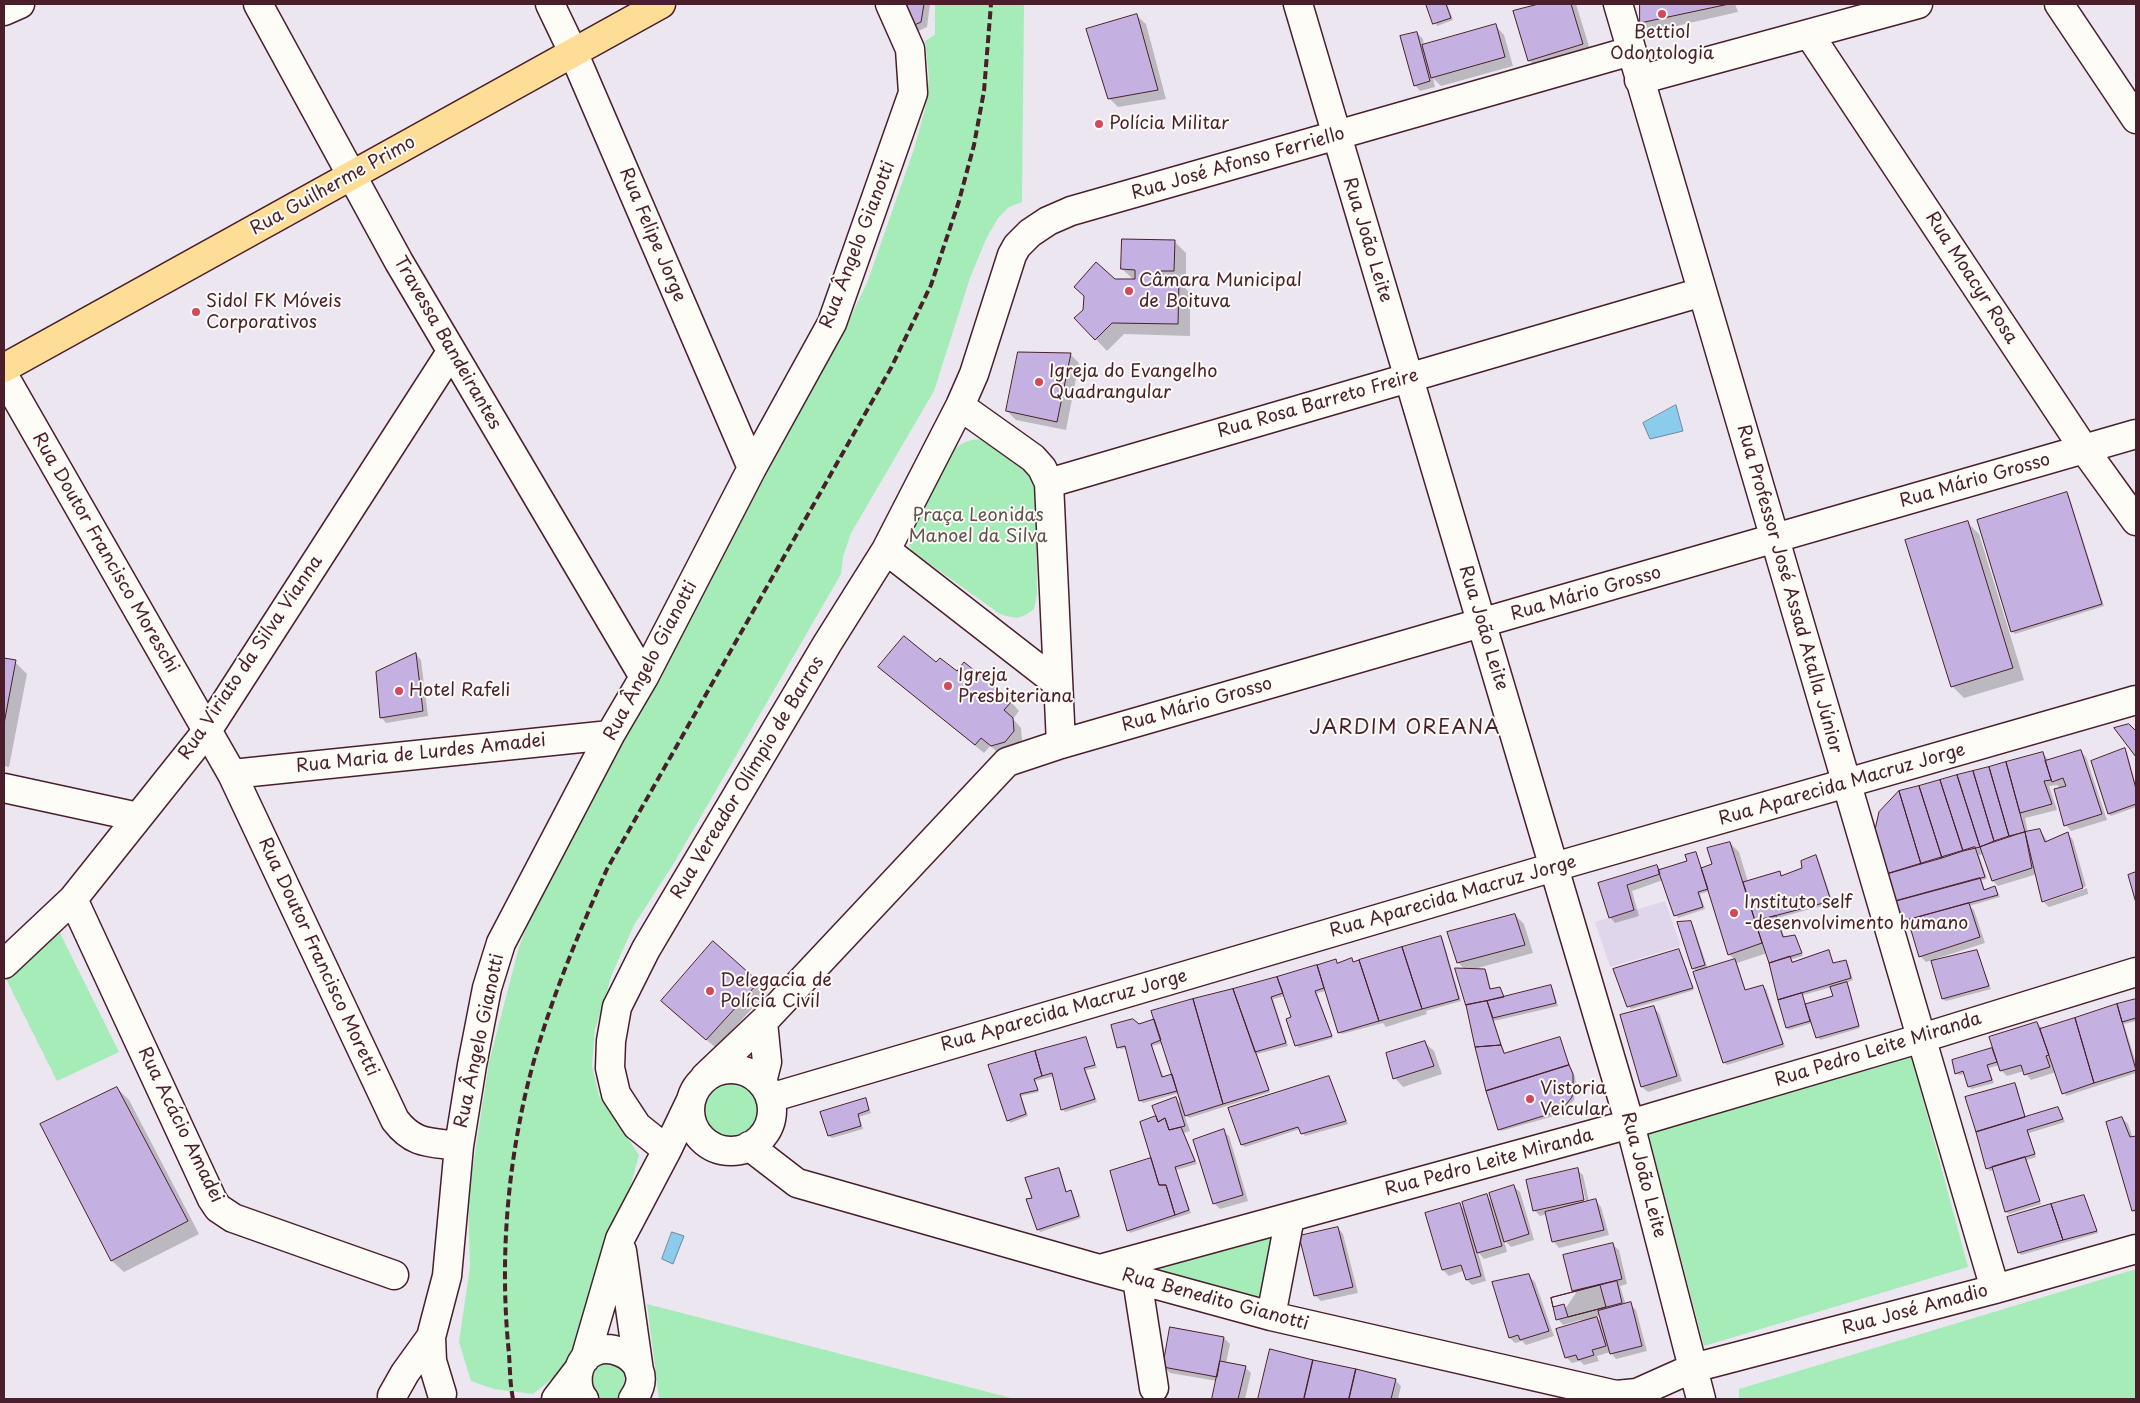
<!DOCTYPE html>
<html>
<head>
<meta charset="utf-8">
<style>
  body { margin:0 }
  #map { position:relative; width:2140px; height:1403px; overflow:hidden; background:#ece6f0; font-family:"Playpen Sans",sans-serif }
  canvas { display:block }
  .frame { position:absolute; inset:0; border:5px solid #4a1f2b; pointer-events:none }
</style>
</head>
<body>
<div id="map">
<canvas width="2140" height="1403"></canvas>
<div class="frame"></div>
</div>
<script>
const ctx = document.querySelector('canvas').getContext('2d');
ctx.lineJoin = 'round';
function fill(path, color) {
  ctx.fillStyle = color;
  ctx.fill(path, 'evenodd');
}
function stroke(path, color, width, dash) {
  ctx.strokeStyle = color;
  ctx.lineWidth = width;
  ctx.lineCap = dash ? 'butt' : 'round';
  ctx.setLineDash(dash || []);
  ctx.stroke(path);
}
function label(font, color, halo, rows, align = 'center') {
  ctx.font = font + ' "Playpen Sans",sans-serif';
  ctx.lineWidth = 4;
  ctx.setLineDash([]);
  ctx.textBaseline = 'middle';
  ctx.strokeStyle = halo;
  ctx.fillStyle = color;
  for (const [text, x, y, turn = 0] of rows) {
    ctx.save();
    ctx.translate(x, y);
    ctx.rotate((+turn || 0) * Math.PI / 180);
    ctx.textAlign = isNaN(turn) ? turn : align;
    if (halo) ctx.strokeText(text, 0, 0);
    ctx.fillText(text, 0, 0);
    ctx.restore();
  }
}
fill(new Path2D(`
  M1665 901 1681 946 1610 967 1595 922Z`), '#e0d6ec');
fill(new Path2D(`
  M935 4H1024L1022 202 1009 207 998 218 986 239 970 278 934 391 851 533 843 557 841 574 674 863 634 925 612 974 595 1030 592 1066 599 1096 639 1155 622 1216 567 1367 533 1394 494 1389 471 1381 459 1342 470 1267 468 1198 489 1062 519 947 535 905 563 849 841 337 867 283 914 149 925 109 929 78 925 41 935 35Z
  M982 439C1008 446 1029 466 1036 492L1037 595 1034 609C1020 620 1016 619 1000 614L913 552 909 545V536L952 452C961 442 968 440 982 439Z
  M57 927 119 1052 57 1081 5 977Z
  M1911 1055 1968 1267 1704 1346 1648 1133Z
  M697 1110a31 31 0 1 1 62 0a31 31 0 1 1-62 0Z
  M1278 1229 1264 1303 1134 1268Z
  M2136 1269V1399H1739V1389Z
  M647 1304 1015 1399H659Z
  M590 1382a19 19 0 1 1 38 0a19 19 0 1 1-38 0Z`), '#a5ecb8');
const water = new Path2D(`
  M1676 405 1683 431 1650 439 1643 423Z
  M672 1232 684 1236 673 1264 662 1259Z`);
fill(water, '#8bcbec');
stroke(water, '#71869f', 1);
fill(new Path2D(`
  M898 4H930L927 27 914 33Z
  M1427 4H1447L1453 20 1437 26Z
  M1538 4H1576L1591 53 1538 69 1529 60Z
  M1641 4H1735L1738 12 1650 32 1641 23Z
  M1137 16 1146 24 1166 99 1118 107 1109 98Z
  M1496 26 1504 35 1513 66 1441 86 1433 78 1435 87 1420 91 1415 85 1417 33 1423 39 1424 46Z
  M1174 241 1186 253V282H1179L1190 293V336L1124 334 1107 351 1076 318 1114 280H1134L1122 269Z
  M1070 354 1079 363 1066 430 1016 420 1007 411Z
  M2067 493 2069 496 2104 606 2015 634 2012 631Z
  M1967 522 1979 534 2024 680 1964 698 1952 686Z
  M416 654 421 660 428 716 386 723 381 717Z
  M4 659 15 662 27 674 9 767 4 766Z
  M937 664 1011 702 1019 711 1013 719 1021 728 1022 740 1014 751 1001 755 990 746 984 753 889 675Z
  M2124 750 2127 752 2136 785V807L2111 816 2109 814Z
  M2080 751 2086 757 2107 820 2071 831 2066 825 2060 788 2057 785 2049 786 2057 810 2025 818 2028 833 2040 830 2048 842 2068 834 2073 840 2086 886 2045 900V902L2087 888 2088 894 2049 907 2043 901 2037 874 1998 886 1993 881 1984 854 1979 855 1987 879 1982 880 1985 891 1995 887 2000 897 1969 906 1974 910 1985 943 1935 959 1936 961 1976 951 1991 989 1946 1001 1943 999 1932 960 1926 962 1920 956 1910 922H1905L1909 921V918L1900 793 2043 753 2049 761ZM2022 832 2023 834 1981 847 1993 840Z
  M1730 843 1739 852 1748 882 1779 873 1782 877 1803 869 1816 857 1818 859 1833 903 1777 918 1785 938 1795 936 1803 956 1792 959 1793 963 1829 951 1834 964 1845 961 1848 964 1853 980 1846 983 1849 986 1860 1028 1820 1040 1812 1023 1789 1030 1787 1028 1767 953 1737 963 1746 991 1763 987 1766 989 1785 1047 1727 1065 1724 1062 1697 972 1693 968 1690 923 1693 925 1708 969 1735 960 1729 954 1710 891 1700 894 1705 909 1678 918 1663 880 1632 891 1639 916 1615 923 1610 917 1600 883 1657 866 1661 870 1689 862 1696 854 1702 869 1714 865ZM1832 987 1834 997 1806 1005 1803 995Z
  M1515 915 1524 924 1533 953 1474 969 1484 970 1487 973 1491 990 1499 988 1505 998 1551 987 1553 989 1558 1006 1494 1021 1505 1054 1559 1039 1575 1077 1576 1084 1574 1100 1561 1114 1501 1131 1499 1129 1456 969 1465 970 1458 962Z
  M1441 937 1443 940 1461 1001 1426 1011 1427 1014 1386 1027 1383 1023 1342 1034 1339 1032 1326 991 1317 993 1333 1038 1299 1048 1297 1045 1293 1018 1285 996 1273 999 1288 1046 1257 1054 1270 1092 1189 1118 1184 1114 1190 1131 1184 1133 1197 1164 1176 1170 1191 1213 1130 1233 1128 1230 1153 1159 1157 1117 1176 1099 1183 1106 1179 1093 1143 1103 1141 1101 1126 1048 1121 1049 1118 1047 1138 1025 1156 1020 1153 1012 1335 961 1338 963 1351 959 1354 963ZM1163 1043 1173 1075 1164 1078 1152 1046Z
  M713 943 767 992 716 1048 671 1010Z
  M1679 951 1694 990 1631 1009 1629 1006Z
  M2136 1001V1021L2124 1024 2136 1063V1073L2066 1096 2056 1072 2031 1080 2024 1071 2007 1076 2001 1070 1999 1065 1989 1068 1994 1083 1971 1089 1965 1074 1959 1075 1957 1073 1992 1049 1995 1053 2037 1023 2043 1029Z
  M1653 1007 1659 1013 1682 1081 1648 1092 1642 1087 1621 1016Z
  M1085 1039 1097 1068 1086 1070 1097 1102 1065 1112 1063 1110 1054 1076 1035 1081 1039 1092 1021 1096 1028 1116 1010 1123 989 1066Z
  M1425 1043 1434 1051 1442 1074 1403 1087 1395 1078Z
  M1329 1078 1348 1124 1305 1136 1300 1129 1245 1147 1242 1145 1230 1109Z
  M2015 1084 2017 1087 2026 1118 2058 1109 2065 1122 2029 1133 2036 1157 2027 1160 2041 1204 2009 1214 2006 1212 1994 1170 1990 1171 1987 1168 1967 1098Z
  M117 1088 129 1100 199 1234 124 1272 112 1261 42 1125Z
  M866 1100 871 1113 859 1117 863 1129 832 1138 829 1136Z
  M2122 1118 2128 1124 2133 1138 2136 1137V1213L2133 1211Z
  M1223 1131 1229 1136 1248 1201 1220 1209 1214 1203Z
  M1059 1169 1061 1172 1067 1193 1070 1192 1073 1194 1081 1218 1040 1232 1038 1229 1034 1199Z
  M1577 1170 1583 1175 1589 1202 1596 1201 1601 1207 1609 1235 1559 1248 1554 1242 1547 1214 1540 1216 1534 1210ZM1578 1175H1580L1587 1206H1585Z
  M1514 1187 1520 1192 1534 1240 1511 1247 1504 1240 1507 1252 1484 1259 1478 1252 1486 1281 1472 1285 1467 1280 1463 1271 1449 1276 1443 1270 1426 1214 1459 1204 1465 1210 1486 1196 1493 1203Z
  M2084 1196 2098 1233 2021 1255 2019 1252Z
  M1338 1228 1343 1234 1358 1293 1321 1301 1315 1295Z
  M1613 1245 1619 1250 1627 1284 1620 1286 1626 1305 1630 1304 1636 1310 1647 1351 1616 1359 1610 1352 1597 1356 1599 1361 1584 1365 1580 1361 1572 1363 1566 1357 1581 1320 1563 1325 1558 1319 1576 1293 1573 1290ZM1601 1315 1603 1324 1596 1317Z
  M1529 1276 1535 1282 1554 1336 1526 1345 1522 1341 1515 1343 1510 1338Z
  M1224 1338 1230 1344 1226 1363 1245 1367 1251 1373 1245 1399H1213L1217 1381 1170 1373 1164 1367Z
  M1271 1350 1395 1380 1401 1386 1398 1399H1259Z`), '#0003');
const building = new Path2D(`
  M897 4H924L921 22 908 28Z
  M1426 4H1446L1451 18 1433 24Z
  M1539 4H1571L1583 44 1528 61 1513 11Z
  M1640 4H1729L1640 23Z
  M1137 14 1158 90 1108 99 1086 29Z
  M1496 24 1505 57 1431 78 1422 45Z
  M1417 32 1430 81 1414 86 1400 36Z
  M1122 239 1175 240 1174 271H1161L1160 280H1179L1178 324 1112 323 1095 340 1074 318 1083 310 1084 296 1074 287 1096 262 1115 279H1135V270L1121 269Z
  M1018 352 1071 353 1057 422 1006 411Z
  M2067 492 2102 604 2011 632 1977 520Z
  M1968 521 2013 668 1951 687 1905 540Z
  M904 636 936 662 940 658 957 671 964 662 1012 701 1004 710 1013 718 1014 731 1005 742 991 746 981 738 975 745 878 667Z
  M416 653 423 711 380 718 376 672Z
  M4 658 16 660 4 724Z
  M2129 724 2136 731V757L2114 728Z
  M2125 748 2136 789V804L2108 814 2091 761Z
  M2081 750 2102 814 2064 826 2054 789 2066 786 2063 778 2052 782 2045 761Z
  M2043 752 2051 780 2044 781 2052 804 2020 813 2006 762Z
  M2006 762 2025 832 2009 836 1989 767Z
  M1989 767 2009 836 1994 841 1973 771Z
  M1973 771 1994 841 1980 847 1957 775Z
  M1957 775 1980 847 1963 851 1940 780Z
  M1940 780 1963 851 1942 858 1919 786Z
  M1919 786 1942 858 1921 864 1899 791Z
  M1899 791 1921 864 1887 874 1874 834 1879 812Z
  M2040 829 2045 842 2068 832 2083 888 2042 902 2025 832Z
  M2025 832 2032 868 1992 881 1980 847Z
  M1730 842 1762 943 1728 955 1701 868 1712 864 1707 848Z
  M1975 847 1985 877 1896 901 1887 874Z
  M1696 852 1708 889 1698 892 1703 907 1674 916 1658 870 1687 861 1685 855Z
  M1816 855 1831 901 1755 921 1743 882 1780 871 1781 876 1802 868 1801 861Z
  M1657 865 1660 874 1627 885 1634 910 1609 918 1598 883Z
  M2136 872V903L2128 875Z
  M1980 878 1984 890 1995 886 1998 895 1903 921 1896 901Z
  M1969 903 1980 937 1919 957 1908 920Z
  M1515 914 1525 945 1457 963 1447 932Z
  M1776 916 1783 937 1795 935 1802 953 1769 963 1755 921Z
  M1691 921 1705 965 1692 969 1677 922Z
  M1441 936 1459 999 1422 1009 1402 947Z
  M713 941 759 982 706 1040 661 1001Z
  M1402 947 1422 1009 1379 1021 1359 960Z
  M1679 949 1693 988 1627 1007 1613 969Z
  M1829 950 1833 963 1846 960 1851 978 1778 1000 1769 963 1790 956 1792 962Z
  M1977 950 1989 986 1942 999 1931 961Z
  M1352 958 1353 962 1359 960 1379 1021 1338 1033 1317 965 1336 959 1337 963Z
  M1735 959 1745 990 1763 985 1783 1044 1723 1063 1693 972Z
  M1317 965 1324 988 1315 991 1332 1036 1295 1046 1286 1019 1291 1017 1277 977Z
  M1455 968 1485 969 1490 989 1500 987 1504 997 1466 1005Z
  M1277 977 1283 993 1271 997 1286 1043 1255 1052 1233 989Z
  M1847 982 1859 1026 1816 1038 1805 1004 1833 996 1830 987Z
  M1551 985 1556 1003 1493 1018 1487 1001Z
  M1233 989 1269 1090 1223 1104 1193 999Z
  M1802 993 1810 1021 1786 1028 1778 1000Z
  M1193 999 1223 1104 1185 1116 1151 1011Z
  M2136 999V1018L2122 1022 2117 1004Z
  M1487 1001 1501 1045 1475 1047 1466 1005Z
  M2117 1004 2136 1070 2094 1083 2075 1018Z
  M1654 1006 1677 1076 1641 1087 1620 1015Z
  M2075 1018 2094 1083 2062 1094 2040 1029Z
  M1133 1019 1139 1024 1154 1019 1161 1040 1151 1044 1162 1077 1172 1074 1177 1091 1139 1101 1125 1046 1117 1048 1111 1025Z
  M2037 1022 2049 1055 2046 1056 2050 1067 2024 1075 2021 1065 2000 1071 1989 1037Z
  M1086 1037 1095 1065 1084 1068 1095 1099 1061 1110 1052 1073 1042 1076 1035 1051Z
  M1560 1037 1569 1065 1486 1091 1475 1047 1501 1045 1504 1053Z
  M1425 1041 1434 1066 1393 1079 1386 1053Z
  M1992 1048 1997 1062 1987 1065 1992 1080 1968 1087 1963 1071 1955 1074 1952 1060Z
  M1035 1051 1042 1076 1034 1079 1038 1090 1020 1094 1026 1114 1007 1121 988 1065Z
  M1569 1065 1573 1074V1088L1572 1097 1564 1107 1559 1111 1498 1130 1486 1091Z
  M1329 1076 1346 1121 1301 1134 1298 1127 1241 1145 1228 1108Z
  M2015 1083 2025 1117 1976 1132 1965 1097Z
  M117 1087 188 1221 111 1261 40 1124Z
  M1176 1097 1185 1126 1169 1130 1165 1118 1158 1122 1152 1106Z
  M866 1098 869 1110 858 1114 861 1126 828 1136 820 1112Z
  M2058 1107 2063 1119 2027 1130 2035 1154 1986 1169 1976 1132Z
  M1156 1116 1158 1122 1165 1118 1169 1130 1181 1127 1195 1161 1175 1167 1189 1210 1175 1215 1166 1185H1159L1140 1122Z
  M2122 1117 2130 1137 2136 1136V1210L2132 1211 2106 1122Z
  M1224 1129 1243 1195 1213 1204 1193 1140Z
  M2025 1157 2040 1201 2005 1212 1992 1167Z
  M1151 1158 1159 1185H1166L1175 1215 1127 1231 1110 1171Z
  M1059 1168 1066 1192 1071 1190 1079 1216 1037 1230 1026 1199 1032 1198 1025 1178Z
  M1578 1168 1584 1200 1533 1211 1526 1180Z
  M1514 1185 1529 1234 1504 1242 1489 1193Z
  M1487 1194 1502 1246 1477 1253 1462 1202Z
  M2084 1195 2097 1231 2063 1240 2051 1204Z
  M1596 1199 1604 1230 1552 1242 1545 1212Z
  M1460 1203 1481 1276 1466 1280 1461 1265 1442 1270 1425 1213Z
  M2051 1204 2063 1240 2018 1253 2007 1217Z
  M1338 1227 1353 1287 1314 1296 1299 1236Z
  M1613 1243 1622 1279 1572 1291 1563 1255Z
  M1529 1274 1549 1331 1520 1340 1518 1335 1509 1338 1492 1282Z
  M1617 1281 1622 1303 1556 1320 1551 1298Z
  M1600 1285 1606 1307 1568 1317 1564 1304 1553 1307 1551 1298Z
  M1631 1302 1642 1346 1610 1354 1598 1311Z
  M1597 1317 1606 1346 1592 1350 1594 1355 1578 1360 1576 1355 1565 1358 1556 1329Z
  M1170 1327 1224 1337 1217 1377 1163 1367Z
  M1270 1349 1313 1360 1304 1399H1258Z
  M1313 1360 1356 1369 1349 1399H1304Z
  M1220 1361 1246 1366 1238 1399H1212Z
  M1356 1369 1396 1379 1391 1399H1349Z`);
fill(building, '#c5b1e1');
stroke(building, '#4a1f2b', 1);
const minor = new Path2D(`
  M258 4 399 262 644 677
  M550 4 573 52 752 468
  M1298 4 1630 1124 1701 1399
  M1618 4 1995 1289
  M2059 4 2136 119
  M4 11 20 4
  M1809 34 2084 449 2136 521
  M1639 80 1918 4
  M4 376 232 774 395 1120C414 1145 430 1142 459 1146
  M960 406 1033 458 1042 468 1049 483 1061 744
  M1049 483 1702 292
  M886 550 1057 683
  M232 774 610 735
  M4 788 138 817
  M73 899 212 1199 218 1208 233 1218 394 1275
  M4 964 73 899 207 731 451 352
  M690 1110a41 41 0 1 1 82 0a41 41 0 1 1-82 0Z
  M705 1077 763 1022 1007 762 1061 744 2136 434
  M762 1082 767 1062 763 1022
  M770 1098 1554 867 2136 700
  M749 1146 797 1183 1099 1269 1271 1316 1616 1395 1637 1393 1693 1368 1995 1289 2136 1249
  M667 1150 637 1126 616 1094 610 1068 611 1041 617 1007 646 949 827 644 886 550 960 406 974 374 1012 255 1017 246 1030 233 1048 221 1071 211 1631 51
  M622 1251 639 1371
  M1100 1269 1630 1124 1922 1038 2136 972
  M1137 1279 1154 1388
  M1271 1316 1290 1217
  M585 1359 620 1239 667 1150 692 1098
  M442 1394 432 1361 431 1337 447 1276 459 1146 472 1065 487 988 501 943 610 735 644 677 752 468 832 323 913 93 910 49 890 4
  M392 1396 405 1373 431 1337
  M556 1399 579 1369
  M584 1399C578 1392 577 1383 578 1374 586 1326 665 1355 633 1399`);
const major = new Path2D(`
  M4 368 661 4`);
stroke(minor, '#4a1f2b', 31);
stroke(major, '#4a1f2b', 31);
stroke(minor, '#fdfcf7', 28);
stroke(major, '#fedd96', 28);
stroke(new Path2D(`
  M513 1399C510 1384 510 1369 509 1354 501 1276 505 1196 520 1120 536 1034 572 948 607 869L891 368 931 285 959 201 974 145 984 91 991 4`), '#4a1f2b', 4, [8, 4]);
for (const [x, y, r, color] of [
  [1662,14,5,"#d1495b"],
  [1099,124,5,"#d1495b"],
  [1129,291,5,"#d1495b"],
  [196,312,5,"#d1495b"],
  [1039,382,5,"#d1495b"],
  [948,686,5,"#d1495b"],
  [399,691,5,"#d1495b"],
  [1734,913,5,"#d1495b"],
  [710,991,5,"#d1495b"],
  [1530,1099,5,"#d1495b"]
]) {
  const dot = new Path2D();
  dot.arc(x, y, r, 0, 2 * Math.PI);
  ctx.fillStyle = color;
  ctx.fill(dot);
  stroke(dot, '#fdfcf7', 2);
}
label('18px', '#4a1f2b', '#fdfcf7', [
  ["Bettiol",1662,33,"center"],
  ["Odontologia",1662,54,"center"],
  ["Polícia Militar",1109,124],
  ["Câmara Municipal",1139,281],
  ["de Boituva",1139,302],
  ["Sidol FK Móveis",206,302],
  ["Corporativos",206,323],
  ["Igreja do Evangelho",1049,372],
  ["Quadrangular",1049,393],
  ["Igreja",958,676],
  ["Presbiteriana",958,697],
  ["Hotel Rafeli",409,691],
  ["Instituto self",1744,903],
  ["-desenvolvimento humano",1744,924],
  ["Delegacia de",720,981],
  ["Polícia Civil",720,1002],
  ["Vistoria",1540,1089],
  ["Veicular",1540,1110]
], 'left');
label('18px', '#4a1f2b', '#fdfcf7', [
  ["Rua José Afonso Ferriello",1238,164,-16],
  ["Rua Guilherme Primo",333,186,-29],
  ["Rua Felipe Jorge",652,235,67],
  ["Rua João Leite",1367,240,73],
  ["Rua Ângelo Gianotti",858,245,-69],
  ["Rua Moacyr Rosa",1971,278,57],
  ["Travessa Bandeirantes",447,343,60],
  ["Rua Rosa Barreto Freire",1318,404,-16],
  ["Rua Mário Grosso",1975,481,-16],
  ["Rua Doutor Francisco Moreschi",105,553,60],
  ["Rua Professor José Assad Atalla Júnior",1789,589,74],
  ["Rua Mário Grosso",1586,594,-16],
  ["Rua João Leite",1483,628,73],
  ["Rua Viriato da Silva Vianna",251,658,-56],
  ["Rua Ângelo Gianotti",651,661,-62],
  ["Rua Mário Grosso",1197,705,-16],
  ["Rua Maria de Lurdes Amadei",421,754,-6],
  ["Rua Vereador Olímpio de Barros",748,778,-59],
  ["Rua Aparecida Macruz Jorge",1842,785,-16],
  ["Rua Aparecida Macruz Jorge",1453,897,-16],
  ["Rua Doutor Francisco Moretti",318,957,65],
  ["Rua Aparecida Macruz Jorge",1064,1011,-16],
  ["Rua Ângelo Gianotti",480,1041,-78],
  ["Rua Pedro Leite Miranda",1878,1050,-17],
  ["Rua Acácio Amadei",180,1125,64],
  ["Rua Pedro Leite Miranda",1489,1163,-15],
  ["Rua João Leite",1643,1175,75],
  ["Rua Benedito Gianotti",1215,1300,15],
  ["Rua José Amadio",1915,1310,-15]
]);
label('18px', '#61524e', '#fdfcf7', [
  ["Praça Leonidas",978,516],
  ["Manoel da Silva",978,537]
]);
ctx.letterSpacing = '1px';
label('20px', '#4a1f2b', '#fdfcf7', [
  ["JARDIM OREANA",1405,728]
]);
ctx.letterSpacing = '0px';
</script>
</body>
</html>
